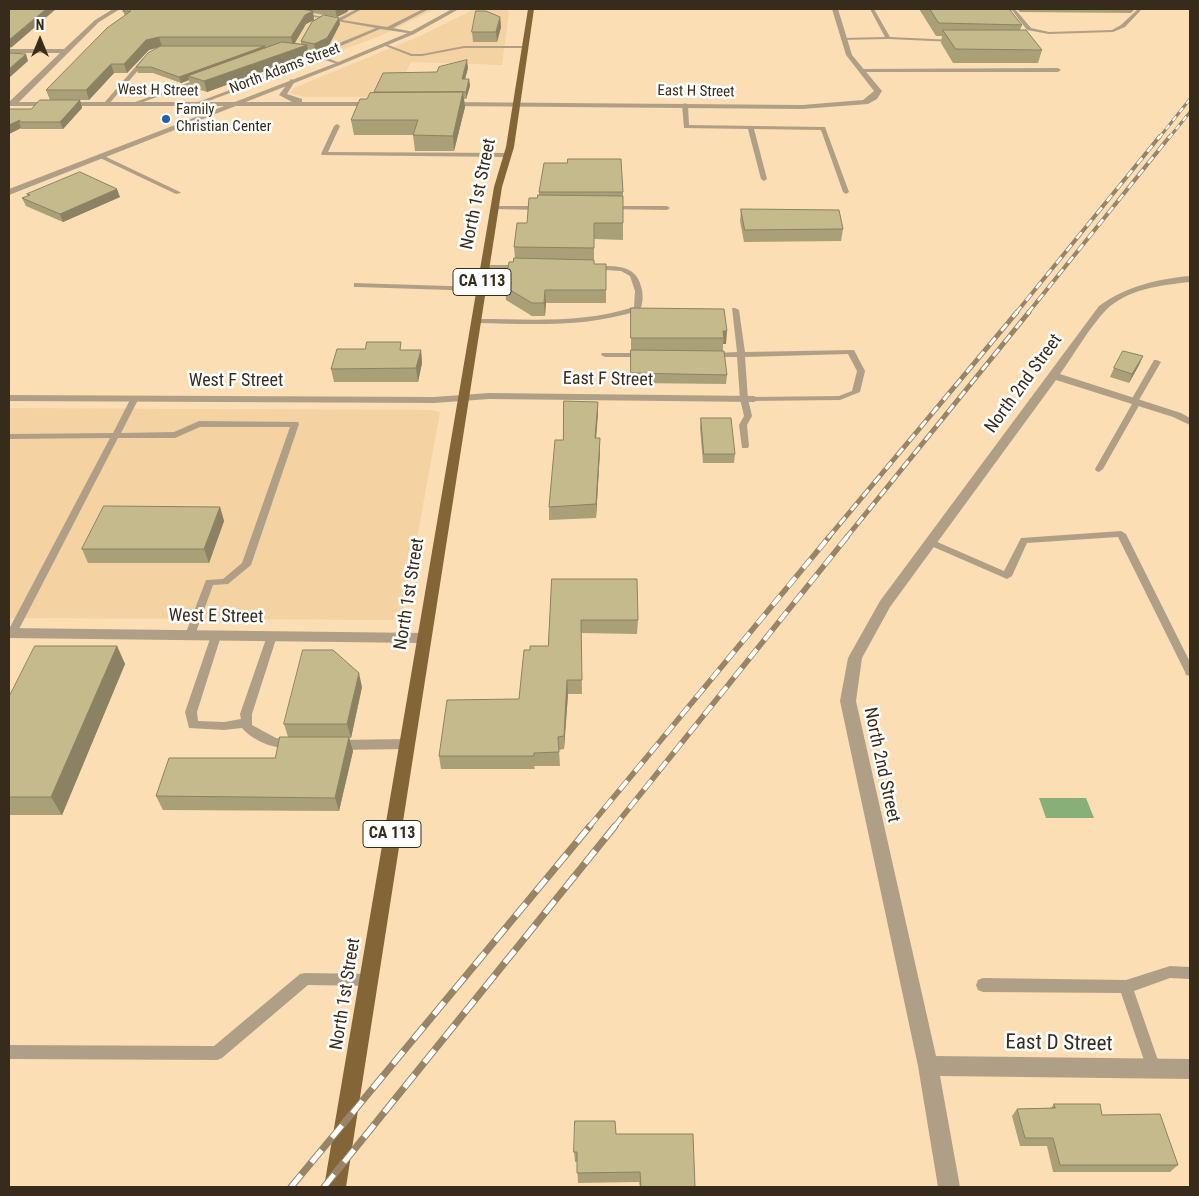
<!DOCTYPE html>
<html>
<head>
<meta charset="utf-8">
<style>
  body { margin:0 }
  #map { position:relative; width:1199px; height:1196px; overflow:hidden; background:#fbdeb4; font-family:"Roboto Condensed",sans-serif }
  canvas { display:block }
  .frame { position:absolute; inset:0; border:10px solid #372c1b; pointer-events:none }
  .north { position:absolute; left:15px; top:15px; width:50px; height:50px; -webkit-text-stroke:4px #fff; paint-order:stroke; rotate:0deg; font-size:14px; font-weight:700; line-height:20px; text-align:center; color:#372c1b }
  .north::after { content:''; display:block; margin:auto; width:18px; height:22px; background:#372c1b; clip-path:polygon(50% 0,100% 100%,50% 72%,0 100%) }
</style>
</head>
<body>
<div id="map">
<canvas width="1199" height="1196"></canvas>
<div class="frame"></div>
<div class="north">N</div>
</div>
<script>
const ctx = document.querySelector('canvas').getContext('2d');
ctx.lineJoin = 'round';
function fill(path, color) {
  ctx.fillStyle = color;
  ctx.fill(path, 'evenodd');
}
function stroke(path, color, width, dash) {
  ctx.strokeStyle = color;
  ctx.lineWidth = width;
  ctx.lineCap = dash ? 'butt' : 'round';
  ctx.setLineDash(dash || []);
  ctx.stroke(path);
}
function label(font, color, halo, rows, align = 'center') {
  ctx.font = font + ' "Roboto Condensed",sans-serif';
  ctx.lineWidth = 5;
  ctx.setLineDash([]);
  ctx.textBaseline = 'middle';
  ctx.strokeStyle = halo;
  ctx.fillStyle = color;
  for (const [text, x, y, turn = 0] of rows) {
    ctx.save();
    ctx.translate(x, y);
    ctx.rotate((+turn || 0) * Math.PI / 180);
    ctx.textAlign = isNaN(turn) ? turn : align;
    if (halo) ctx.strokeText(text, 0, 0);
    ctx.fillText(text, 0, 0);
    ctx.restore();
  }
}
fill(new Path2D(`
  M239 9H435L380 36 326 56 290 46 297 41 305 26 312 19Z
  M475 9H505L509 12 502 65 411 62 404 76 375 97H304L290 93 294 88 420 36Z
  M9 408 430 410 440 412 403 615 393 620 9 618Z`), '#f4d2a2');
fill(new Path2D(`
  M1039 798H1086L1094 818H1046Z`), '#89af79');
fill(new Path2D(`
  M357 9H362L342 20 387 27 423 9H429L393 28 414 32V34L380 29 320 55 340 63V65L322 59 195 106 190 105 317 57 308 53 294 51V49L315 53 376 28 298 14 300 13 337 19Z
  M870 9H874L890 37 954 40 956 41 954 42 888 39 841 40 843 38 885 37Z
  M1011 9H1015L1031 28 1049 32 1112 30 1121 25 1138 9H1142L1125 27 1113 32 1049 34 1027 30Z
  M383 43 412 54H422L464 46H524L526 47 524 48H464L422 56H411L383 45Z
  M143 58 148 59 108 105H104V103Z
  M861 69 1058 68 1061 70 1058 72H859Z
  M201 78 206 79 135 105 130 104Z
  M685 103 688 105 689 125 825 127 849 192 846 194 843 192 821 130 754 129 767 179 764 181 761 179 748 129 684 128 682 105Z
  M337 124 340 126 328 152 508 153 511 155 508 157 322 155 321 154 334 126Z
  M100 154 180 192 181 193 176 194 98 157 97 156Z
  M494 206H541L544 208 541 210 492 209V207Z
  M610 206H667L670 208 667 210 608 209V207Z
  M484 265H521L524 267 521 269 482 268 481 267Z
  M593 266C615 266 637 263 642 290 643 297 643 303 640 310 586 328 532 324 476 323L472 321 476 319C529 319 582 324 634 307L635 291 630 276 621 271 591 269 590 268Z
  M354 283 481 287 485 289 481 291 357 287H354Z
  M732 308H735L739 310 745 352 854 350 865 371 860 392 840 400 751 401V397H754L839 396 852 391 857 371 848 354 745 357 748 399 752 416 747 425 749 446 748 448H742L739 425 744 416 740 399 737 357H713L709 355 713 353 737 352Z
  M602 353H644L648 355 644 357H605L601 355Z
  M1154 360H1157L1161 362 1139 400 1141 402 1103 469 1099 472 1096 471 1095 469 1132 404 1130 402Z
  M132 396H135L139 398 121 433 174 432 199 421 298 422 299 424 251 565 228 584 213 585 195 635 194 638H186L185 635 206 580 223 579 242 563 290 427H200L175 438H118L17 633 16 636H9V629L110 438 9 439V434L113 433Z
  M1121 531 1126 534 1190 662V676L1186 675 1185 672 1118 537 1027 543 1012 576 1007 579 929 545 927 543 929 541H935L1004 571 1021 538Z
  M216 632 220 633 221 636 197 712 198 721 224 722 241 719 240 714 267 636 268 633H276L277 636 252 714V725L276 738 295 740 297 743 295 746C278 752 253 741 242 728L224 730 189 728 185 712 211 636 212 633Z
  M407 739 411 741 413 744 411 747 407 749 338 750 334 748 332 745 334 742 338 740Z
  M1170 966 1190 967V979L1170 978 1134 991 1161 1069 1159 1074 1154 1076 1149 1074 1147 1069 1121 993 983 992 978 990 976 985 978 980 983 978 1126 980Z
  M305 973 369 974 374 975 376 980 374 985 369 986 308 985 222 1058 217 1060 9 1059V1045L214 1046 300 974Z`), '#b09f87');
fill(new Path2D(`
  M113 9H120L99 22 19 102H292L279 95 291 79 295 81 287 94 302 99V102H375L379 104 375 106H9V102L60 53H9V49H64L95 20Z
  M832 9H838L852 55 882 91 877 99 868 104 802 109 447 106 443 104 447 102 802 105 863 100 874 91 846 55Z
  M1190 276V282C1162 285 1127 289 1106 310 1089 328 1075 353 1060 374L1181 413 1190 418V425L1173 417 1056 380 890 607 862 658 856 701 936 1056 1190 1059V1079L940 1076 960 1187H938L918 1066 840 701 848 658 880 601 1099 306C1127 286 1157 279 1190 276Z
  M489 393 754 396 760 399 754 402 489 399 434 403 9 401V395L434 397Z
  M9 628 423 633 428 634 430 638 428 642 423 643 9 638Z`), '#b09f87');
fill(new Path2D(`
  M452 9H459L414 34 340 65 9 195V189L336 63 410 32Z`), '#b09f87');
fill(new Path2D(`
  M528 9H534L514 147 502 187 346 1187H324L494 187 506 147Z`), '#836537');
const railFar4 = new Path2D(`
  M1159 138 1190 99
  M1169 138 1190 112`);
const railFar3 = new Path2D(`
  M1016 313 1160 136
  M1028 313 1170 136`);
const railFar2 = new Path2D(`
  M828 538 1017 312
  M846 538 1029 312`);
const railFar1 = new Path2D(`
  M589 827 829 537
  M614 827 847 537`);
const rail = new Path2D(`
  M291 1187 590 826
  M324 1187 615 826`);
stroke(railFar4, '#988467', 3);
stroke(railFar3, '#988467', 4);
stroke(railFar2, '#988467', 5);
stroke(railFar1, '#988467', 5.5);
stroke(rail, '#988467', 7);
stroke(railFar4, '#fff', 2, [5.5]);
stroke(railFar3, '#fff', 2.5, [8]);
stroke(railFar2, '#fff', 3, [9]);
stroke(railFar1, '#fff', 4, [12]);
stroke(rail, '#fff', 5, [16]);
fill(new Path2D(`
  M127 9H349L347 12 337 17 313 13 314 20 306 24 295 43 301 44V41L340 24 329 45 315 51 308 49 309 55 207 92 191 87 189 80 181 83 153 73H138L136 67 160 47 149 50 127 73H114L89 100H50L46 90 125 16 123 11Z
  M919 9H1012L1011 12 1022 25 1020 30 1042 50 1038 63H953L941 43 942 36H936Z
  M1017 9H1135L1131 13 1020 12Z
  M500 17 501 27 497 42H473L472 32Z
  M468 68 465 79H469L470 86 466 99H464L465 107 454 151H415L413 135H354L351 120 367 99 374 93 437 72Z
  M80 100 82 108 63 129H21V128L9 134V109H31Z
  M539 192H623V240L594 239V264H606V303H546L545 316H532L506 300 505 287 515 258 514 247 527 223 539 195Z
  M27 194 120 197 63 222 26 206 22 198 28 196Z
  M741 209 843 229 841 241 744 242 740 221Z
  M724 309 726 344H723V351L727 375 726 384 631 383V321Z
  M402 350H421L422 363 418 382H334L331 369Z
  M1143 356 1139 365 1129 383 1110 377 1114 368Z
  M598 402 596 438 600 451 596 518 549 520V507L563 440Z
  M701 418 735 454 734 463H703L700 428Z
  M220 507 224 521 209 563H88L82 549Z
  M552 579 638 620 637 634 581 633 582 694H568L564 749 559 750 560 766H534L535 769H441L439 756 519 699 530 650 548 646Z
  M117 646 125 664 62 815H9V697Z
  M362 687 351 738H349L353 751 339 811 163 810 156 796 275 758 288 737 284 724Z
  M1054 1104 1102 1115 1178 1165 1170 1172H1053L1047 1146H1020L1012 1116 1017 1109 1051 1108Z
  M616 1134 695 1187H640L639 1182 578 1183 577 1162H575L574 1152Z`), '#a9a078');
fill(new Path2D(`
  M46 9H56L12 47 9 48V40Z
  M335 9H349L347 12 337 17Z
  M313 11 314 20 306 24 293 46 291 37 305 15Z
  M500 17 501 27 497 42 496 32Z
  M339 18 340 24 329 45 315 51 314 44Z
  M159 37 162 46 149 50 127 73 124 64 146 40Z
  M307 45 309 55 207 92 204 81Z
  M265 46 266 52 188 76 189 80 181 83 179 77Z
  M26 54 28 61 9 78V69Z
  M467 60 468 68 463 86 462 79Z
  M111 64 114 73 89 100 86 90Z
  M469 79 470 86 466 99V92Z
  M463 92 465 107 454 151 453 136Z
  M80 100 82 108 63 129 60 122Z
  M20 120 19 122 21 128 9 134V125Z
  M117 189 120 197 63 222 60 214Z
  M545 290 546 303 545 316 544 303Z
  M723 331H727L726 344H723L724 338Z
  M421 350 422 363 418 382 416 368Z
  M1143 356 1139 365 1129 383 1132 374Z
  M598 402V415L595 451V438Z
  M600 438V451L596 518V504Z
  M220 507 224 521 209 563 204 549Z
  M117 646 125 664 62 815 51 797Z
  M359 673 362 687 351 738 347 724Z
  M567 680 568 694 564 749V736Z
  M349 737 353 751 339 811 335 798Z`), '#8a8262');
const building = new Path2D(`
  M9 9H46L9 40Z
  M127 9H302L313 11 305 15 291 37H159L146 40 124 64H111L86 90H46L107 28 131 11H123Z
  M930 9H1009L1022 25 939 23Z
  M476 11H486L500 17 496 32H472Z
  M324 15 339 18 327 38 314 44 301 41 312 22Z
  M943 30H1026L1042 50 956 49Z
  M282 42 307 45 204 81 188 76Z
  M161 46H265L179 77 151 67H136L148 53Z
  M9 53 26 54 9 69Z
  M467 60 462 79H469L466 92H374L383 73 437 72 439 67Z
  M463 92 453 136 413 135 418 120H351L360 99H367L370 93Z
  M40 100H80L60 122H19L20 120 9 125V109H31Z
  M568 159H621L623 192H539L544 163H567Z
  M80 172 117 189 60 214 22 198 30 195 27 194Z
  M538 195 623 196V223H594V248L514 247 517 223H527L529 198H537Z
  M741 209 839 210 843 229 745 230Z
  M514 258 594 260V264H606V290H545L544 303H532L505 287 509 262H513Z
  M631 308 724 309 727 331H723L724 338H631Z
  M367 342H401L400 350H421L416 368 331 369 337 349H365Z
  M631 350 724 351 727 375 631 373Z
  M1123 351 1143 356 1132 374 1114 368Z
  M564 401 598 402 595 438H600L596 504 549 507 555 440H563Z
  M701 418H731L735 454H704Z
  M104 506 220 507 204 549H82Z
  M552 579H637L638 620H581L582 680H567L564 736 558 737 559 752 534 753V756H439L447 700 519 699 524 650H530V646H548Z
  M35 646H117L51 797H9V697Z
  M303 650H333L359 673 347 724H284Z
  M280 737H349L335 798 156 796 169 758H275Z
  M1054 1104H1100L1102 1115 1160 1114 1178 1165H1060L1053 1138H1025L1017 1109 1055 1108Z
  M575 1121H615L616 1134H693L695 1187H641L640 1172 577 1173V1152H574Z`);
fill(building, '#c5ba8c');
stroke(building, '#8a8262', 1);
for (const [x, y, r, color] of [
  [166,119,5,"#2360b2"]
]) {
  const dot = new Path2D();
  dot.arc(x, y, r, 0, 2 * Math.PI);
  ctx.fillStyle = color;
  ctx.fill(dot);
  stroke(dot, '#fff', 2);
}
label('15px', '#372c1b', '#fff', [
  ["North Adams Street",285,69,-21],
  ["West H Street",158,91,1],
  ["East H Street",696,92,1]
]);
label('15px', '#372c1b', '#fff', [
  ["Family",176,110],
  ["Christian Center",176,127]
], 'left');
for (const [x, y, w] of [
  [482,282,58],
  [392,834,58]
]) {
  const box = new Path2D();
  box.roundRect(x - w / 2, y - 13.5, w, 27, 4);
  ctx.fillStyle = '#fff';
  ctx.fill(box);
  stroke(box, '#372c1b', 1);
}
label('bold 16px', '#372c1b', null, [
  ["CA 113",482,282],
  ["CA 113",392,834]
]);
label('18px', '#372c1b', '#fff', [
  ["North 1st Street",479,194,-78],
  ["East F Street",608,380,1],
  ["West F Street",236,381],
  ["North 2nd Street",1024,384,-54],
  ["North 1st Street",410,594,-81],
  ["West E Street",216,617,1],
  ["North 2nd Street",881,765,78],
  ["North 1st Street",346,994,-81]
]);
label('21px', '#372c1b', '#fff', [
  ["East D Street",1059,1044,1]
]);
</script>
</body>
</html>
